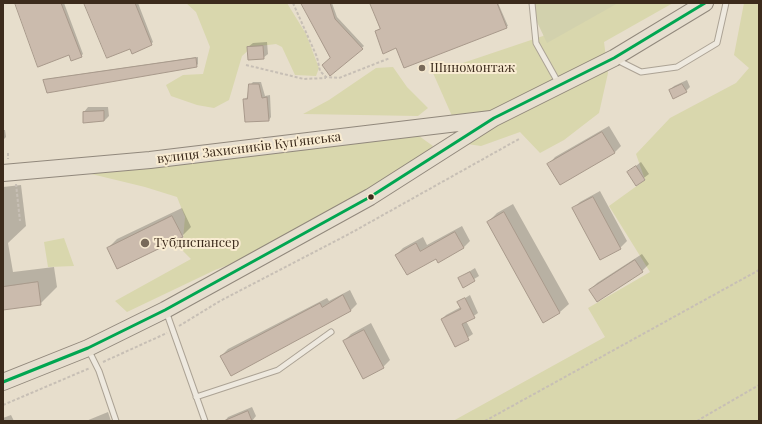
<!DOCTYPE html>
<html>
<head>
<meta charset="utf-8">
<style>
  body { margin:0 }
  #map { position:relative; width:762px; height:424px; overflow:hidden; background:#e7decc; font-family:"Playfair Display",serif }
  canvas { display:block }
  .frame { position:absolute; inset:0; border:4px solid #3c2b1c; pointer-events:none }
</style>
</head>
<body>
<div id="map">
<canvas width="762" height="424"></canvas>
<div class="frame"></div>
</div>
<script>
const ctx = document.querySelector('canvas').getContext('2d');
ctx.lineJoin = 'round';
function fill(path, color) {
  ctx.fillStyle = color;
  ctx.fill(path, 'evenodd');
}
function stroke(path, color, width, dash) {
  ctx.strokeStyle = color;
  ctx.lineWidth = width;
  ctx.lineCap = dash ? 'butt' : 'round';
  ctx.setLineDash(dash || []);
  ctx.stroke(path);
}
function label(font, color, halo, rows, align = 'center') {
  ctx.font = font + ' "Playfair Display",serif';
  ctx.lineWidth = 4;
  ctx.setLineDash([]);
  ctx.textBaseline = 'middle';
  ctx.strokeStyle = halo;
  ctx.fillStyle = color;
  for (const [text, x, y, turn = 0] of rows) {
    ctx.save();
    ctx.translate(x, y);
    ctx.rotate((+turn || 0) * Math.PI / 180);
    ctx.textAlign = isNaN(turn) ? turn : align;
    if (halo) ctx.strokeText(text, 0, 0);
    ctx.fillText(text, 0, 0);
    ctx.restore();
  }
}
fill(new Path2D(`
  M186 3H287L306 34 319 68 316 76 295 75 282 47 276 44 252 47 242 56 229 100 214 108 197 105 171 96 166 85 183 75 203 74 210 47 196 12Z
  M595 3H673L604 42 608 73 599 113 564 140 540 153 520 132 481 146 467 144 482 114 452 116 433 73 543 36Z
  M744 3H759V421H453L605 337 588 308 650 272 609 206 645 180 636 154 670 118 736 83 749 68 734 55Z
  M393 67 407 87 428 108 418 116 303 114 329 100 376 68Z
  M401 133 419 136 433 146 411 167 273 248 215 270 127 312 115 301 191 259 182 250 185 217 177 197 145 187 79 171Z
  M64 238 74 266 48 267 44 242Z`), '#d9d7ad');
fill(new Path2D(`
  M528 3H618L547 43Z`), '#d2d1ad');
fill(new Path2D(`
  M16 3H64L83 54 81 56 69 54Z
  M85 3H138L153 42 151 44 130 48Z
  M303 3H332L337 17 364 46 330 75 331 58Z
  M371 3H498L508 26 506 27 397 47 376 31 381 28Z
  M267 42 268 54 263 58 248 47 253 43Z
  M198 57V64L196 66 44 81 46 79Z
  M687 80 690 87 686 91 670 90 674 86Z
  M253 82H261L265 96 270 95 271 117 269 120 244 99 248 97 250 85Z
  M88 107H108L109 116 104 121 84 122V112Z
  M609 126 621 146 614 153 549 164 555 157Z
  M3 130H5L6 137 3 140Z
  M641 162 649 174 636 184 628 172Z
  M21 185 26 226 8 243 13 272 54 267 57 287 40 304 3 309V187Z
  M600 191 627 241 620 248 573 209 580 202Z
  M513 204 569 304 560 312 543 322 488 222 497 213Z
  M182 208 191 227 182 236 108 248 117 239Z
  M462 226 470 241 464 247 436 258 396 255 403 248 423 237 427 245Z
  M642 254 649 264 642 271 590 290 597 283Z
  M475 268 479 276 463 286 459 278Z
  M350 290 357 304 351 310 231 375 221 356 228 349 327 298 329 301Z
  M470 295 478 313 466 321 473 334 455 346 442 319 446 315 461 307 459 302Z
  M371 323 390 360 383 367 363 378 344 341 351 334Z
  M252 407 256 416 252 421H225L228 417Z
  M108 412 111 421H86Z
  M11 415 14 421H3V418Z`), '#0003');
const building = new Path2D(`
  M15 3H61L82 57 71 61 69 55 38 67Z
  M84 3H135L152 45 132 54 130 49 107 58Z
  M301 3H330L335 19 363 49 330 76 322 65 330 58Z
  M370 3H497L507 28 404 68 396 48 383 54 375 31 380 29Z
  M263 46 264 59 248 60 247 47Z
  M196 58 197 67 47 93 43 80Z
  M249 84H259L262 98 267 97 269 121 245 122 243 99H247Z
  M682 84 687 92 673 99 669 90Z
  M104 111V121L83 123V112Z
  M602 132 615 153 560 185 547 164Z
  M636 166 645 180 636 186 627 172Z
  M593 197 621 249 600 260 572 208Z
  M504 212 560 313 543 323 487 222Z
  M172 216 183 237 117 269 107 248Z
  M455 232 464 248 438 263 436 259 407 275 395 255 416 243 420 251Z
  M635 260 643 272 597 302 589 290Z
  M470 272 475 281 463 288 458 278Z
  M38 282 41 305 3 310V287Z
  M343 295 351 311 231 376 220 356 320 303 322 307Z
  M465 298 475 318 462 324 469 340 455 347 441 319 461 309 457 302Z
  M364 330 384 368 363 379 343 341Z
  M248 411 252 421H224Z`);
fill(building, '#cbbbad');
stroke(building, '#a8998b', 1);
const service = new Path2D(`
  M532 3 536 43 559 84
  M617 60 641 72 677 67 717 43 726 3
  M166 311 205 421
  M89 351 99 371 116 421
  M196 397 278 370 331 332`);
const primary = new Path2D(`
  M3 173 150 160 491 119
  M3 382 88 348 165 310 370 197 494 118 614 58 705 3`);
stroke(service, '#aca395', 7);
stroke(primary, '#91887c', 18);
stroke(new Path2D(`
  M293 3 317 57 320 71 326 77 339 78 390 58
  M246 65 304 79 326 78
  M8 153V159
  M16 184 20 221
  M179 326 220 301 349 234 519 139
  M103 362 167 333
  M3 405 90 368
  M485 421 759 270
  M697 421 759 385`), '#c7bfb5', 2, [3, 2]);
stroke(service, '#eee9df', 5);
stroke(primary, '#e6decf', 16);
stroke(new Path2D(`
  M3 382 88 348 165 310 370 197 494 118 614 58 705 3`), '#00a651', 3);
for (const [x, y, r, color] of [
  [422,68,4,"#786a5a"],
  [371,197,3.5,"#3c2b1c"],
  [145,243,5,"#786a5a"]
]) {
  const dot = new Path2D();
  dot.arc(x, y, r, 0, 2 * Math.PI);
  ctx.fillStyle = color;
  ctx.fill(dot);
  stroke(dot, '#f9ecd2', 1.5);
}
label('13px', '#3c2b1c', '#f9ecd2', [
  ["Шиномонтаж",430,68],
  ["Тубдиспансер",154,243]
], 'left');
label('13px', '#3c2b1c', '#f9ecd2', [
  ["вулиця Захисників Куп'янська",249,148,-7]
]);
</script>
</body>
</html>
